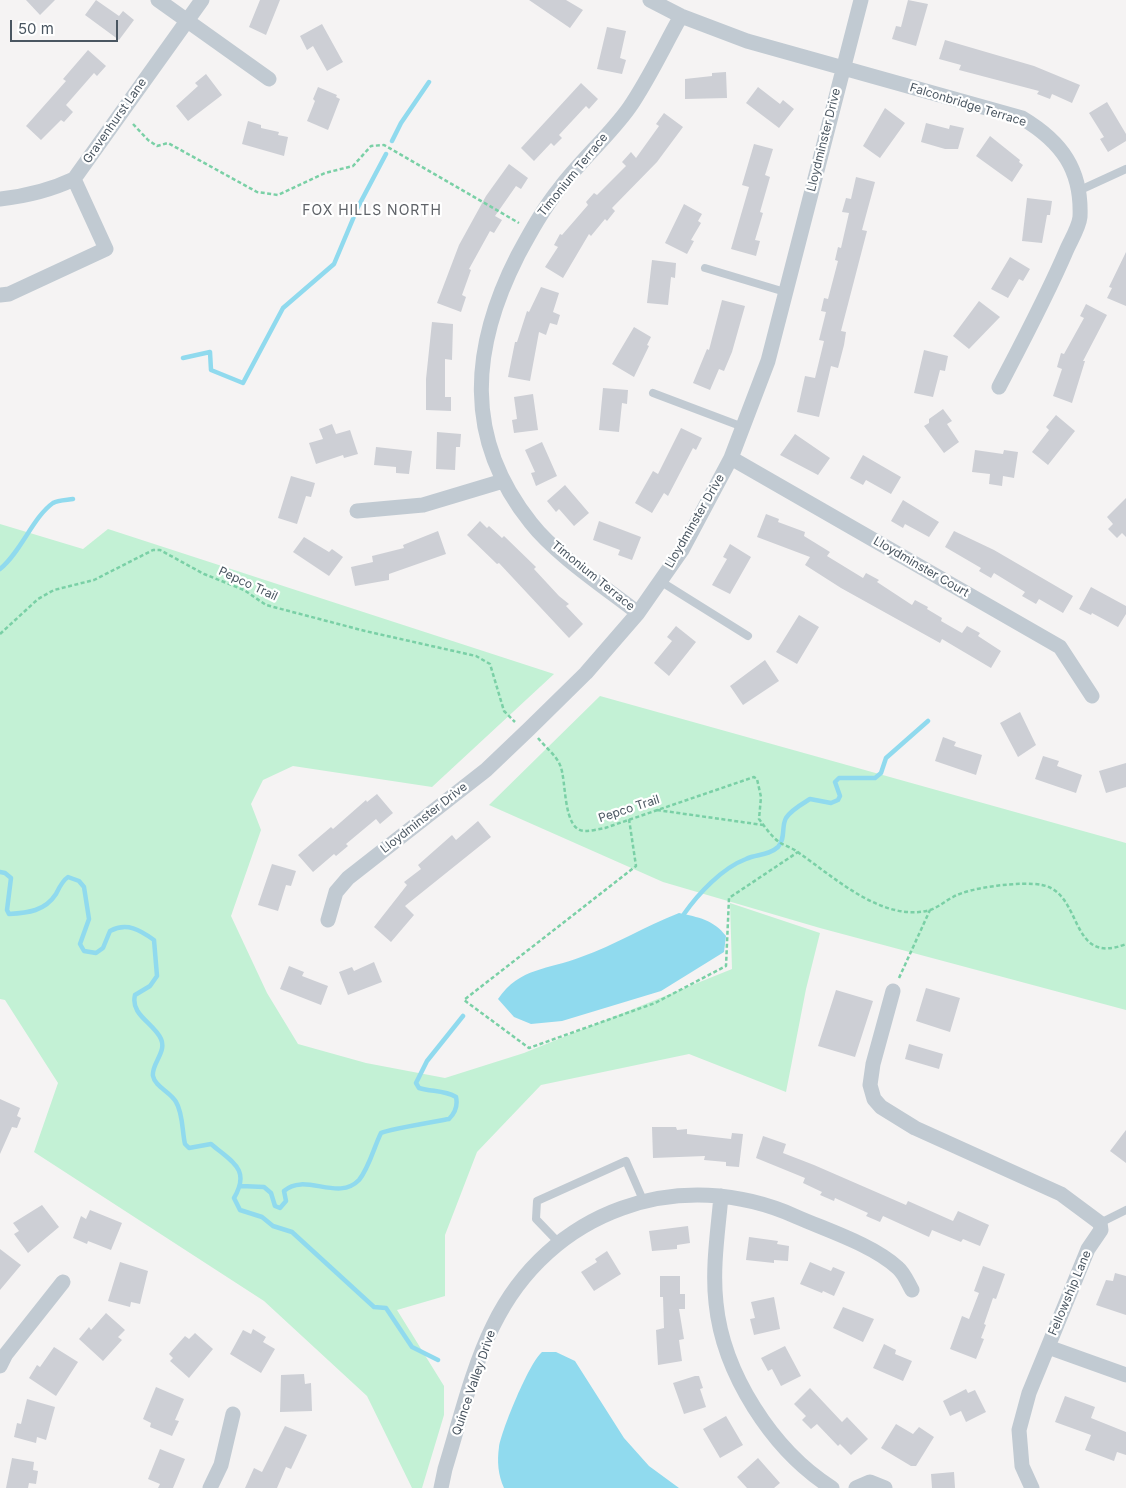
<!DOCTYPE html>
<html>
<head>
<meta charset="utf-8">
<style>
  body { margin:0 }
  #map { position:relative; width:1126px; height:1488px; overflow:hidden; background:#f5f3f3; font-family:Inter,sans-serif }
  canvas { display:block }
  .scale { position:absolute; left:10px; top:20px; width:108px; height:22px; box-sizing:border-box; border:2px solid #4a5661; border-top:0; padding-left:6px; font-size:15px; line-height:18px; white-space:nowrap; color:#4a5661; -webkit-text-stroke:4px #fff; paint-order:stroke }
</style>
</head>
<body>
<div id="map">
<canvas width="1126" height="1488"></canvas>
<div class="scale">50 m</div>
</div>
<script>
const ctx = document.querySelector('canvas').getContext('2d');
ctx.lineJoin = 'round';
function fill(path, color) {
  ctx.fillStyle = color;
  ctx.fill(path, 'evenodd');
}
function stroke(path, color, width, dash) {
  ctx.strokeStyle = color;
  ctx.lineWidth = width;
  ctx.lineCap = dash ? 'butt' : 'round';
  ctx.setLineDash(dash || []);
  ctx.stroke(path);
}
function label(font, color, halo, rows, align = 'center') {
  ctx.font = font + ' Inter,sans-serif';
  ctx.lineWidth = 4.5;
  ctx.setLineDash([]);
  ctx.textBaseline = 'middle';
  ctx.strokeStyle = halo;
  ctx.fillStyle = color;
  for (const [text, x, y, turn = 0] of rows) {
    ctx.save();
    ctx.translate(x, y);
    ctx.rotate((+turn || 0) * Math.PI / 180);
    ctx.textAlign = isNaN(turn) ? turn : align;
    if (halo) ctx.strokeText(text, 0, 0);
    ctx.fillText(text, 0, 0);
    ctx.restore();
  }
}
fill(new Path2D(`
  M0 524 83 549 108 529 554 674 432 787 293 766 263 780 251 804 261 830 231 916 267 993 298 1044 366 1063 445 1078 524 1053 732 969 730 903 820 933 806 989 786 1092 689 1054 541 1085 477 1152 445 1235V1296L397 1310 444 1386V1415L422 1488H412L367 1396 264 1301 34 1152 58 1083 5 1000 0 999Z
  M600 696 1126 843V1010L820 928 663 882 489 805Z`), '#c3f1d5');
fill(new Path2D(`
  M679 913C698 917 714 920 726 936L724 952 661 991 562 1021 531 1024 514 1017 498 999C520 967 548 970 581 957 615 945 645 926 679 913Z
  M542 1352H556L575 1361 624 1438 649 1466 679 1488H504C498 1475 497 1461 499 1447 502 1429 529 1363 542 1352Z`), '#90daee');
stroke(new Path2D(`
  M392 141 401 123 429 82
  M183 358 210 352 211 370 243 383 283 308 334 264 358 207 386 154
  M0 569C21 552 33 517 53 503 58 500 67 500 73 499
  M0 872 5 873 11 878 7 910 9 914C28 913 45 911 56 894 59 888 62 881 68 877L79 881 84 887 89 919 80 944 84 951 96 953 103 948 110 931C127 922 140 930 154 940L157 976 150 986 135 995C130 1015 154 1023 161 1039 167 1052 151 1064 153 1076 155 1087 171 1092 176 1102 183 1113 182 1131 185 1144L189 1148 211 1144C232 1162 251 1169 234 1198L240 1210 262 1217 273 1226 292 1232 374 1307 386 1308 412 1347 438 1360
  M684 914C698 894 722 868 746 859 757 854 768 856 778 847 786 838 781 827 786 818 791 810 802 804 810 799L831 803 838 800 840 796 835 782 839 778H875L881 773 886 758 928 721
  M241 1186 264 1187 271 1193 275 1206 280 1208 286 1201 284 1191C305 1172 338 1202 359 1180 369 1168 374 1147 381 1133 386 1130 438 1121 449 1119 455 1113 458 1106 456 1097 444 1090 432 1092 419 1088L416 1083 427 1061 463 1016`), '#90daee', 4.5);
fill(new Path2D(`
  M26 0H55L40 15Z
  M96 0 119 16 123 11 134 20 119 40 85 15Z
  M260 0H280L266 35 249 27Z
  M529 0H566L583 10 570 28Z
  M908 0 928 4 916 46 892 39 896 26 901 27Z
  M322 24 343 62 327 71 313 46 307 50 300 36Z
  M607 27 626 31 620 58 626 60 622 74 597 69Z
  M945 40 1034 66 1080 85 1072 103 1052 94 1050 99 1037 94 1039 91 959 70 961 65 939 59Z
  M88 50 106 66 97 76 94 73 66 105 73 112 64 122 61 120 41 140 26 126 66 81 63 79Z
  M726 72 727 98 685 99V79L712 76V73Z
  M206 74 222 95 188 121 176 106 198 86 195 83Z
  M581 83 598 99 589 109 586 106 559 135 562 138 554 146 551 143 534 161 521 148Z
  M318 87 337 95 336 97 340 99 328 130 307 121 315 101 313 99Z
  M758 87 780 104 783 100 794 109 779 128 746 103Z
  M1107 102 1126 134V141L1108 152 1100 139 1104 137 1089 113Z
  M885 108 905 123 880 158 863 146Z
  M664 113 683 127 657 162 612 208 615 211 607 221 605 219 591 236 589 234 563 278 545 267 558 247 554 245 560 234 562 235 588 205 586 202 594 193 597 195 626 166 622 162 631 152 636 158 659 126 656 124Z
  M248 121 261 125V128L279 132 278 135 288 137 284 156 242 144Z
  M926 123 949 129 950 125 964 128 958 149H945L921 142Z
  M990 136 1020 160 1019 162 1023 165 1012 182 976 156Z
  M754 144 773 149 765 175 770 177 760 212 763 213 755 240 760 241 756 256 731 249 749 187 742 185Z
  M509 164 528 178 521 189 516 186 495 216 502 220 494 233 490 231 469 269 471 270 462 295 466 297 461 312 437 303 459 245 486 196Z
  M856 177 875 182 862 230 867 231 841 331 846 332 844 345 838 368 831 366 819 417 797 412 805 376 815 378 824 341 819 340 826 312 821 311 824 298 828 299 838 261 835 260 838 247 841 248 849 213 842 212 846 198 851 199Z
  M1027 198 1052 201 1050 215H1047L1042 243 1022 241Z
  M684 204 702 214 698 221 701 223 691 240 694 241 687 254 665 243Z
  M1126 252V306L1107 298 1112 288 1109 287Z
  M1010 257 1030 269 1023 281 1019 279 1008 298 991 289Z
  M652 260 676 263 675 278 671 277 668 305 647 303Z
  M541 287 559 293 553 312 560 315 557 325 550 323 546 335 539 332 530 381 508 377 515 342H517L527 311 529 312Z
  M722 300 745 306 732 352 724 371 719 369 710 390 693 383 707 349 709 350Z
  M979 301 1000 317 969 349 953 336Z
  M1086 304 1107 315 1083 361H1085L1072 403 1053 396 1062 369 1057 367 1061 353 1064 354 1084 318 1080 316Z
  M432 322 453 324 452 360 445 359V397H451V411L426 410V379Z
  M634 327 651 337 647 345 649 346 634 377 612 364Z
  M924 350 948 356 945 371 940 370 933 397 914 393Z
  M603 388 628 390 627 404 622 403 619 432 599 430Z
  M533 394 538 430 514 433 512 420 517 419 514 397Z
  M943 409 952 421 947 424 959 442 944 453 924 426 929 423V419Z
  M1056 415 1075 431 1048 465 1032 452 1049 430 1046 427Z
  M332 424 336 434 350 430 358 454 344 458 343 455 316 464 309 443 323 439 319 429Z
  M681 428 702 438 696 450 693 448 668 496 664 493 652 513 635 503 653 471 658 474Z
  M437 432 461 434 460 447H456L455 470 436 469Z
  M795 434 830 458 818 475 780 455Z
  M542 442 557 476 536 486 531 473 535 472 525 450Z
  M376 447 412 451 409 474 396 473V467L374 465Z
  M975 450 1003 454 1004 450 1018 452 1014 478 1003 476 1002 486 989 484 990 474 972 472Z
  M863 455 901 477 891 494 866 480 863 485 850 478Z
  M291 476 315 483 311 497 306 496 297 524 278 518Z
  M565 485 589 513 574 526 559 509 556 512 547 501Z
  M1126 498V537L1122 533 1117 538 1108 529 1113 524 1107 517Z
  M903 500 939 522 929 537 905 524 903 528 891 521Z
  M766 514 779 519 778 522 805 532 804 536 830 552 827 556 863 578 866 573 879 580 877 582 912 605 915 600 928 607 927 609 942 618 941 621 962 633 967 626 980 633 978 636 1001 651 991 668 942 639 940 643 841 588 805 565 810 557 757 537Z
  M480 521 487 528 489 526 502 538 504 536 536 567 534 569 559 596 569 604 566 606 583 624 569 638 499 563 497 564 467 535Z
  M599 521 641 537 632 560 618 555 620 550 593 540Z
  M438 531 446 554 389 574V580L355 586 351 567 373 562 372 556 404 548 403 545Z
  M954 531 994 550 1073 596 1063 613 1039 599 1036 604 1022 596 1025 592 994 573 991 578 979 571 981 568 945 547Z
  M304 537 329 552 332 549 343 557 329 576 293 552Z
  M730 544 751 557 730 594 712 585 727 559 723 557Z
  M1091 587 1126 606V614L1118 627 1092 613 1091 615 1079 609Z
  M799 615 819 627 797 664 776 652Z
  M676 626 696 642 669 676 654 663 672 641 667 637Z
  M765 660 779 681 743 705 730 686Z
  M1020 712 1036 745 1018 757 1000 723Z
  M943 737 956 742 954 746 982 755 976 775 935 761Z
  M1043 756 1059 761 1057 766 1082 775 1076 793 1035 779Z
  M1126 763V787L1106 793 1099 771Z
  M377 794 393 813 380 824 376 819 346 844 348 846 336 856 334 854 313 872 298 855 331 827 333 829 366 800 367 802Z
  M478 821 491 837 405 906 414 915 391 942 374 927 407 885 404 882 421 869 418 865 452 835 456 840Z
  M272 864 296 871 291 886 286 885 278 911 258 905Z
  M374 962 382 982 348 995 339 972 352 967 354 971Z
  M289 966 304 972 302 976 328 986 321 1005 280 989Z
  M926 988 960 998 950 1032 916 1021Z
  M836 990 873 1001 855 1057 818 1046Z
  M909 1044 943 1054 939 1069 905 1059Z
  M0 1099 20 1108 17 1116 21 1118 17 1128 12 1127 0 1154Z
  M652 1127H676L677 1130 687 1129V1134L731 1139 732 1133 743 1134 739 1167 726 1166V1162L704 1160 705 1156 653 1158Z
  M1126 1130V1163L1110 1151Z
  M763 1136 786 1144 783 1153 814 1165 906 1205 908 1201 953 1221 958 1211 989 1225 980 1246 963 1239 961 1242 932 1230 929 1237 883 1216 880 1222 866 1216 868 1213 835 1198 834 1201 820 1195 822 1192 803 1183 805 1178 756 1158Z
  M42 1205 59 1227 28 1253 14 1234 19 1231 13 1223Z
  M90 1210 122 1223 111 1250 88 1241 87 1244 73 1238 81 1216 86 1219Z
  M688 1226 690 1243 677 1245V1249L652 1251 649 1231Z
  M749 1237 778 1241 777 1244 789 1246 788 1261 774 1260V1263L746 1260Z
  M0 1249 21 1265 0 1290Z
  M607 1251 621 1274 594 1291 581 1272 597 1262 595 1259Z
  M120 1262 148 1271 140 1304 131 1302 130 1307 108 1301Z
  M810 1262 831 1271 833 1267 845 1272 834 1296 823 1291 822 1293 800 1284Z
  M983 1266 1005 1274 996 1299 993 1298 984 1324 986 1325 981 1338 984 1339 976 1359 950 1349 962 1316 969 1319 979 1293 974 1291Z
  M1115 1273 1126 1276V1315L1096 1305 1106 1280 1113 1281Z
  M660 1276H680V1294H685V1309H679L684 1339 679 1340 682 1361 658 1365 656 1330 664 1328 663 1297H660Z
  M774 1297 780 1329 754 1335 750 1319 755 1318 751 1302Z
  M843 1307 874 1319 863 1342 833 1328Z
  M106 1313 125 1330 118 1337 122 1340 103 1361 79 1339 89 1327 91 1330Z
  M253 1329 266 1337 263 1342 275 1349 261 1373 230 1354 243 1330 251 1334Z
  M195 1333 213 1349 189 1378 170 1361 173 1358 169 1354 185 1336 189 1339Z
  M884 1344 896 1350 895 1354 912 1361 903 1381 873 1368Z
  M785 1346 801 1376 781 1386 772 1369 768 1371 761 1358Z
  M54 1347 78 1362 56 1396 29 1378 37 1365 40 1367Z
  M304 1374 305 1384 311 1383 312 1411 280 1412 281 1375Z
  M695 1376H699L703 1388 700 1389 706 1407 684 1414 673 1383Z
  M156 1387 184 1399 175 1420 179 1421 172 1436 150 1427 151 1423 143 1419Z
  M810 1388 842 1422 847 1417 868 1439 851 1455 840 1444 838 1446 817 1424 811 1429 802 1420 806 1416 794 1404Z
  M966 1389 968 1393 975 1390 986 1412 966 1422 961 1411 950 1416 943 1401Z
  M1065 1396 1095 1407 1091 1418 1126 1432V1455L1117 1452 1114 1461 1085 1450 1091 1435 1055 1422Z
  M27 1399 55 1407 46 1440 37 1437 36 1443 14 1437 17 1423 21 1424Z
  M726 1416 743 1445 720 1458 703 1429Z
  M896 1424 913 1434 919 1427 934 1437 916 1466H911L881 1448Z
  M285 1426 307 1435 291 1469 286 1467 277 1488H245L254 1468 262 1472Z
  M160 1449 185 1459 173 1488H158L160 1484 148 1479Z
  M12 1458 34 1462 33 1470 38 1471 36 1484 29 1483 28 1488H6Z
  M758 1458 780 1483 774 1488H747L737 1477Z
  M954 1472 955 1488H932L931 1474Z`), '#cdcfd5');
stroke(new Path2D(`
  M133 124 148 140 157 146 168 143 257 192 278 195 325 173 353 166 371 146 384 145 519 223
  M0 634 38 599 54 590 94 580 153 550H160L204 574 244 590 266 605 365 631 476 656 490 664 504 711 515 722
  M538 738C545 747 556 755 560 765 567 780 562 831 585 831 591 831 599 829 605 828L754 777 757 779 761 797 759 819C765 827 771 836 779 842 785 846 793 848 799 853 834 877 883 923 930 910 939 907 945 901 953 897 970 887 1023 881 1042 885 1084 893 1068 967 1126 944
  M657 810 763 825
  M629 819 636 866 464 1000 529 1048 655 1003 726 966 729 898 798 852
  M899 978 930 910`), '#7ad0a6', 2.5, [4, 2.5]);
stroke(new Path2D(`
  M1078 191 1126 169
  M705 268 785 292
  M653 393 743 427
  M660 581 748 636
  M1100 1223 1126 1210
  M560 1244 536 1219 537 1201 626 1161 643 1200`), '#c1cad2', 8);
stroke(new Path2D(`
  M158 0 269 79
  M650 0 681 16 747 41 1022 118C1062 142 1082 170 1080 217 1079 227 1071 240 1067 249 1047 296 1023 341 999 387
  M0 199C27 196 49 191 74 179L202 0
  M0 295 9 294 106 249 74 179
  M731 458 1060 647 1092 696
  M357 511 423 505 503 481
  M638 613C606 588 556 555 531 523 463 438 471 347 518 255 531 231 543 209 560 188 581 160 609 136 629 108 649 79 664 46 681 16
  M328 920 336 892 348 878 486 770 529 729 586 673 638 613 682 550 731 458 768 361 861 0
  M893 991 873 1064 870 1085 874 1099 881 1107 915 1128 1061 1194 1100 1223 1101 1230 1088 1249 1029 1393 1019 1430 1022 1466 1032 1488
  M721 1196C718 1231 712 1268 716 1303 723 1373 772 1450 832 1488
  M1048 1347 1126 1375
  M0 1366 6 1354 63 1282
  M210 1488 221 1465 233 1414
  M441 1488 445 1469C459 1424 472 1368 493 1326 549 1210 680 1164 797 1217 829 1231 873 1245 898 1268 904 1273 908 1283 912 1290
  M856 1488 870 1482 885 1488`), '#c1cad2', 15);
label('12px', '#4a5661', '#fff', [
  ["Falconbridge Terrace",968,105,17],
  ["Gravenhurst Lane",115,121,-55],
  ["Lloydminster Drive",824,140,-76],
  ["Timonium Terrace",573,175,-51],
  ["Lloydminster Drive",695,521,-60],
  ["Lloydminster Court",921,567,30],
  ["Timonium Terrace",593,576,39],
  ["Pepco Trail",248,584,25],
  ["Pepco Trail",629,809,-18],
  ["Lloydminster Drive",424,818,-38],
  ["Fellowship Lane",1070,1293,-67],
  ["Quince Valley Drive",474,1383,-71]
]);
ctx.letterSpacing = '1px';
label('14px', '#5f6368', '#fff', [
  ["FOX HILLS NORTH",372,211]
]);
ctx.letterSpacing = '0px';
</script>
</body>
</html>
